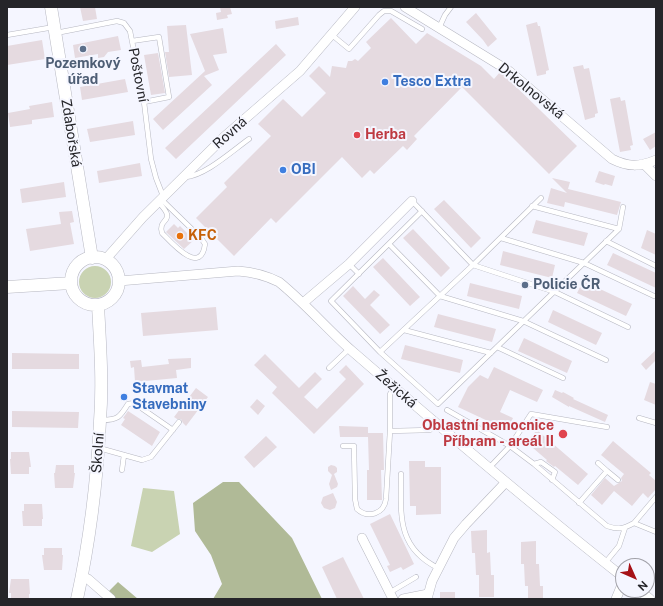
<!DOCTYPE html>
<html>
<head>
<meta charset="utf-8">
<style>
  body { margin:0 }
  #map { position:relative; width:663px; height:606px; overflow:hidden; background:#f5f6ff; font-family:"Public Sans",sans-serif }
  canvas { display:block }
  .frame { position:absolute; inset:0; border:8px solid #252529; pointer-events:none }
  .north { position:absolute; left:615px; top:558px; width:40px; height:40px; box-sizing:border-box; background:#f5f6ff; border:1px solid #a2a2a9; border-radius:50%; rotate:135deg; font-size:11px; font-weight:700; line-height:16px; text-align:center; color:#252529 }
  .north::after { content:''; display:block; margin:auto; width:14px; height:18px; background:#a61116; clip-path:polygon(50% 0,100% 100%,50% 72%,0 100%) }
</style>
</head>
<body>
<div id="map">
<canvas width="663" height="606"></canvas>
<div class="frame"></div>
<div class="north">N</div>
</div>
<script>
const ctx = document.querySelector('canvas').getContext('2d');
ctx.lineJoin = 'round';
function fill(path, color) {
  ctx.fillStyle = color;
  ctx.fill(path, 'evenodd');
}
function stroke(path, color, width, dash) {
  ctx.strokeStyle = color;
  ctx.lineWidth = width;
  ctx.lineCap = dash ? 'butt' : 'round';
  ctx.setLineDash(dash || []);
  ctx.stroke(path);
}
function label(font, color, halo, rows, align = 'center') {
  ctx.font = font + ' "Public Sans",sans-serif';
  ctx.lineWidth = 4;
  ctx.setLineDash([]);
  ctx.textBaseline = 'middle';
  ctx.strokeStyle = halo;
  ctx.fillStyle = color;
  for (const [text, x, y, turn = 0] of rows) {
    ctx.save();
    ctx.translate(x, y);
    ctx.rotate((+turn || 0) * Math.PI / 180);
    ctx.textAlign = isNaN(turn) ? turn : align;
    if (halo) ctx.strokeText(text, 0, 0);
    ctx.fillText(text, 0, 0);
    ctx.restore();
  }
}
fill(new Path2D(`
  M79 282a16 16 0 1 1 32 0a16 16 0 1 1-32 0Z
  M143 488 174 491 180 534 152 552 131 546Z`), '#c9d3b2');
fill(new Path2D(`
  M223 482H239L292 538 322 599H213L222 584 211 555 195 531 193 503Z
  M118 582 138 599H114L107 593Z`), '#b0ba97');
fill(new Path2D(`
  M80 7H95L97 19 83 21Z
  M220 7H230L232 14 227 15 228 18 217 20 216 13 221 12Z
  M476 13 497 39 488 47 483 40 466 22Z
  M298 17 299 25 276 29 275 21Z
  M391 18 416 44 427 33 481 66 494 79 500 72 505 76 577 146 549 174 462 87 414 136 417 139 407 150 403 146 374 174 370 170 362 178 342 157 276 223 271 218 234 256 196 218 227 187 224 183 271 136 258 124 283 99 302 117 326 93 309 76 319 66 330 77 332 66 346 68 348 61H352L355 59 358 61 371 48 366 42Z
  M537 22 538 26H540L549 70 546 71V74L537 76 526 25Z
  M186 25 192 75 169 77 165 52H169L167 26Z
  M223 28 227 53 213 55 219 70 204 76 212 85 163 130 153 119 205 71 190 34Z
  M118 36 121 50 108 52 104 57 98 58V54L75 58 73 45Z
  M42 40 45 59 7 65V46Z
  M276 44 286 55 176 159 165 148Z
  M158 53 165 93 151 95 144 55Z
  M583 65 584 69 589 68 598 113 595 114V117L585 120 573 67Z
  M125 79 128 92 82 100 80 87Z
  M620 97 621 101 625 100 633 145 630 146 631 150 620 152 610 99Z
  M52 102 54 117 32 120V124L10 127 8 113 30 109 29 106Z
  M133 121 135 135 90 142 87 129Z
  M656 132V146L650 150 643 139Z
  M140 163 142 176 99 183 97 171Z
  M599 171 615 176 612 186 605 184 604 185 595 182Z
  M552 178 570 182 568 189 621 202 617 215 565 202 564 207 547 203 551 188 567 193Z
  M64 182 66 197 22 203 20 189Z
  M444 200 481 238 471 248 434 209Z
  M72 211 74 222 70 223 74 244 30 251 26 229 61 224 59 212Z
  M536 220 588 233 584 246 532 233Z
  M174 224 178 228 180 226 194 240 184 249 166 232Z
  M413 229 450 268 441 277 403 238Z
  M647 230 656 234V255L641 248Z
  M503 251 555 265 552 278 500 265Z
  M613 253 656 273V288L607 265Z
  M383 258 420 297 410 306 373 267Z
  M583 281 632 304 626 316 577 293Z
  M470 283 522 296 519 309 467 296Z
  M353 286 365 299 374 290 380 295 370 305 390 325 380 334 343 296Z
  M216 307 218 330 143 336 141 313Z
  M553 310 602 333 596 345 548 322Z
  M438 314 496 329 492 342 434 327Z
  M524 338 572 361 567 373 518 351Z
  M405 345 463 360 460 373 401 359Z
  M656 350V360L646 370 641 364Z
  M12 353 79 354V369H12Z
  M265 354 299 388 315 372 322 379 304 397 317 409 346 379 339 372 346 365 364 384 314 434 272 393 277 387 254 365Z
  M191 358V368L176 370 177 378 135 382 134 367 131 368 130 361 141 360 142 367 169 364 168 359Z
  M494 367 543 390 537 402 510 390 500 412 513 418 507 430 458 407 468 387 480 375 488 379Z
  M650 382 656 384V405L644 400Z
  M196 388 208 397 186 426 183 423 181 419H177L174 417Z
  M555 390 562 393 563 392 574 398 573 399 608 415 605 422 569 406V407L552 397Z
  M257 399 265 406 258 415 250 407Z
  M12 411 79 412 78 428 12 427Z
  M128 411 160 432 152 446 121 425 125 419 123 418Z
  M339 426 368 427V433H383L384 470H381L382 500H367V470H369L368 437H340Z
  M537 430 588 474 578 485 555 466 554 467 546 461 547 460 526 442Z
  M266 436 277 447 254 468 244 457Z
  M613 441 651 473 649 475 656 481V489L648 498 643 493 632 506 614 491 602 505 591 495 605 478 614 486 622 481 621 478 624 474 601 455Z
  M11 452H29L31 467H29V474H11L10 459H11Z
  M409 461H425V467H441V514L416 515V506H410Z
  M56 465H74V473H75L73 488H55L54 473H55Z
  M331 465 335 466 337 468V472L334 474 338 484 337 487 331 490 329 484 332 475 328 471V467Z
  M333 493 337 502 335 508 330 510 324 508 321 503 323 497Z
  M24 504H42L43 519H42V526H23L22 511H24Z
  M390 514 414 564 403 570 401 567 390 572 387 566 390 565 370 524Z
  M487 530V553L490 552 491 575H494V597H479V575H476L475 553H472L471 531Z
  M536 541V564H539L540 586H543V599H528V586H525L524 564H521V542Z
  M44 548H62V555H63L62 570H44L42 555H44Z
  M343 557 364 599H337L322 567Z
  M11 579H29L30 594H29V599H11V593H9Z
  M440 592H455V599H440Z`), '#e5dae0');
const lane = new Path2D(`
  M439 28 445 15 451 7
  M56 33 117 21 124 23 130 31 144 102 151 159 156 178 163 196
  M7 35 54 27
  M332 35 349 49 379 15 384 11H391L422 29
  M132 41 159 37 169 97 144 102
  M185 177C205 176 232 151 249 139
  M541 198 473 265 380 352 438 404 619 229 623 207
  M412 201 473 265 555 292 628 327
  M158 202C179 223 157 217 162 233 171 242 201 277 205 244L201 238 161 199
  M532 206 619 229
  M501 238 584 263 654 296
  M606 241 656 266
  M389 244 440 296 523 321 606 360
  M349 264 359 274
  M404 330 491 353
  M497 347 563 378
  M380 352 331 301 422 211
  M329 368 349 349
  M447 410 510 446 534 464 607 526C619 530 623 529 634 523L656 532
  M639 418 656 423
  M102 420C118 420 120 417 128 404L134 403 173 430
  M390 431 430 430 437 424
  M343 446H354L355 499 357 509C368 519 384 514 386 499L390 431V394L394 387
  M99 448 124 455 122 470
  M124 455 142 460 151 457 179 422
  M598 463 607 471
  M534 464 541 462 555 472 552 480
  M489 468 510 446 531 414 607 427
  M401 474C401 514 396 547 438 568
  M579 503 607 471 618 480
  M634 523 656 497
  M605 563 619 546 625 528
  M389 593 416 577`);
const street = new Path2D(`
  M405 7 509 71 612 159C628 167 639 167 656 160
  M644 164 656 176
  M105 260 143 217 224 137 300 71 355 7
  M119 281 238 271C253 272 265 275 279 282 305 303 327 329 352 351 441 428 530 504 623 577
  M303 303 349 264 412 201
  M362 538 393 599
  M82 576 88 579 111 599
  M639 590 650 599
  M403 599 428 594
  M427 599 432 581 454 538 466 524 506 482
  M616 599 623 582`);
const secondary = new Path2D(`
  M51 7 92 258
  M71 281a24 24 0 1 1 48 0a24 24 0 1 1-48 0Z
  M7 287 71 283
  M77 599C90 540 97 481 100 421 103 382 100 343 98 305`);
stroke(lane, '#b6b7c1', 5.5);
stroke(street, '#b6b7c1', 10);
stroke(secondary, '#b6b7c1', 13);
stroke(lane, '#fff', 4.5);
stroke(street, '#fff', 9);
stroke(secondary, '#fff', 12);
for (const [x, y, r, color] of [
  [83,49,4,"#5c6f8a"],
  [385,82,4,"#3f7fe0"],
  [357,135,4,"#e0444e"],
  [283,170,4,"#3f7fe0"],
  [180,236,4,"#e8710a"],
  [525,285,4,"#5c6f8a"],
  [124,397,4,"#3f7fe0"],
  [563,434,5,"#e0444e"]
]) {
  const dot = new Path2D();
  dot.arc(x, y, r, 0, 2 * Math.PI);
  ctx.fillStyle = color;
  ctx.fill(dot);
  stroke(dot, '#f5f6ff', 1.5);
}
label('bold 14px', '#4e5e75', '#f5f6ff', [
  ["Pozemkový",83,64],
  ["úřad",83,80],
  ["Policie ČR",533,285,"left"]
]);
label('14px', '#252529', '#f5f6ff', [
  ["Poštovní",138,75,79],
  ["Drkolnovská",531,91,39],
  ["Zdabořská",71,133,81],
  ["Rovná",230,133,-42],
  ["Žežická",396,389,41],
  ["Školní",98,453,-86]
]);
label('bold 14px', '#366cbe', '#f5f6ff', [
  ["Tesco Extra",393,82],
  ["OBI",291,170],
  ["Stavmat",132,389],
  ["Stavebniny",132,405]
], 'left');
label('bold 14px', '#be3a42', '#f5f6ff', [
  ["Herba",365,135],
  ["Oblastní nemocnice",554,426,"right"],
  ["Příbram - areál II",554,442,"right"]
], 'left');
label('bold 14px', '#c56008', '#f5f6ff', [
  ["KFC",188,236]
], 'left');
</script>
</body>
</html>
